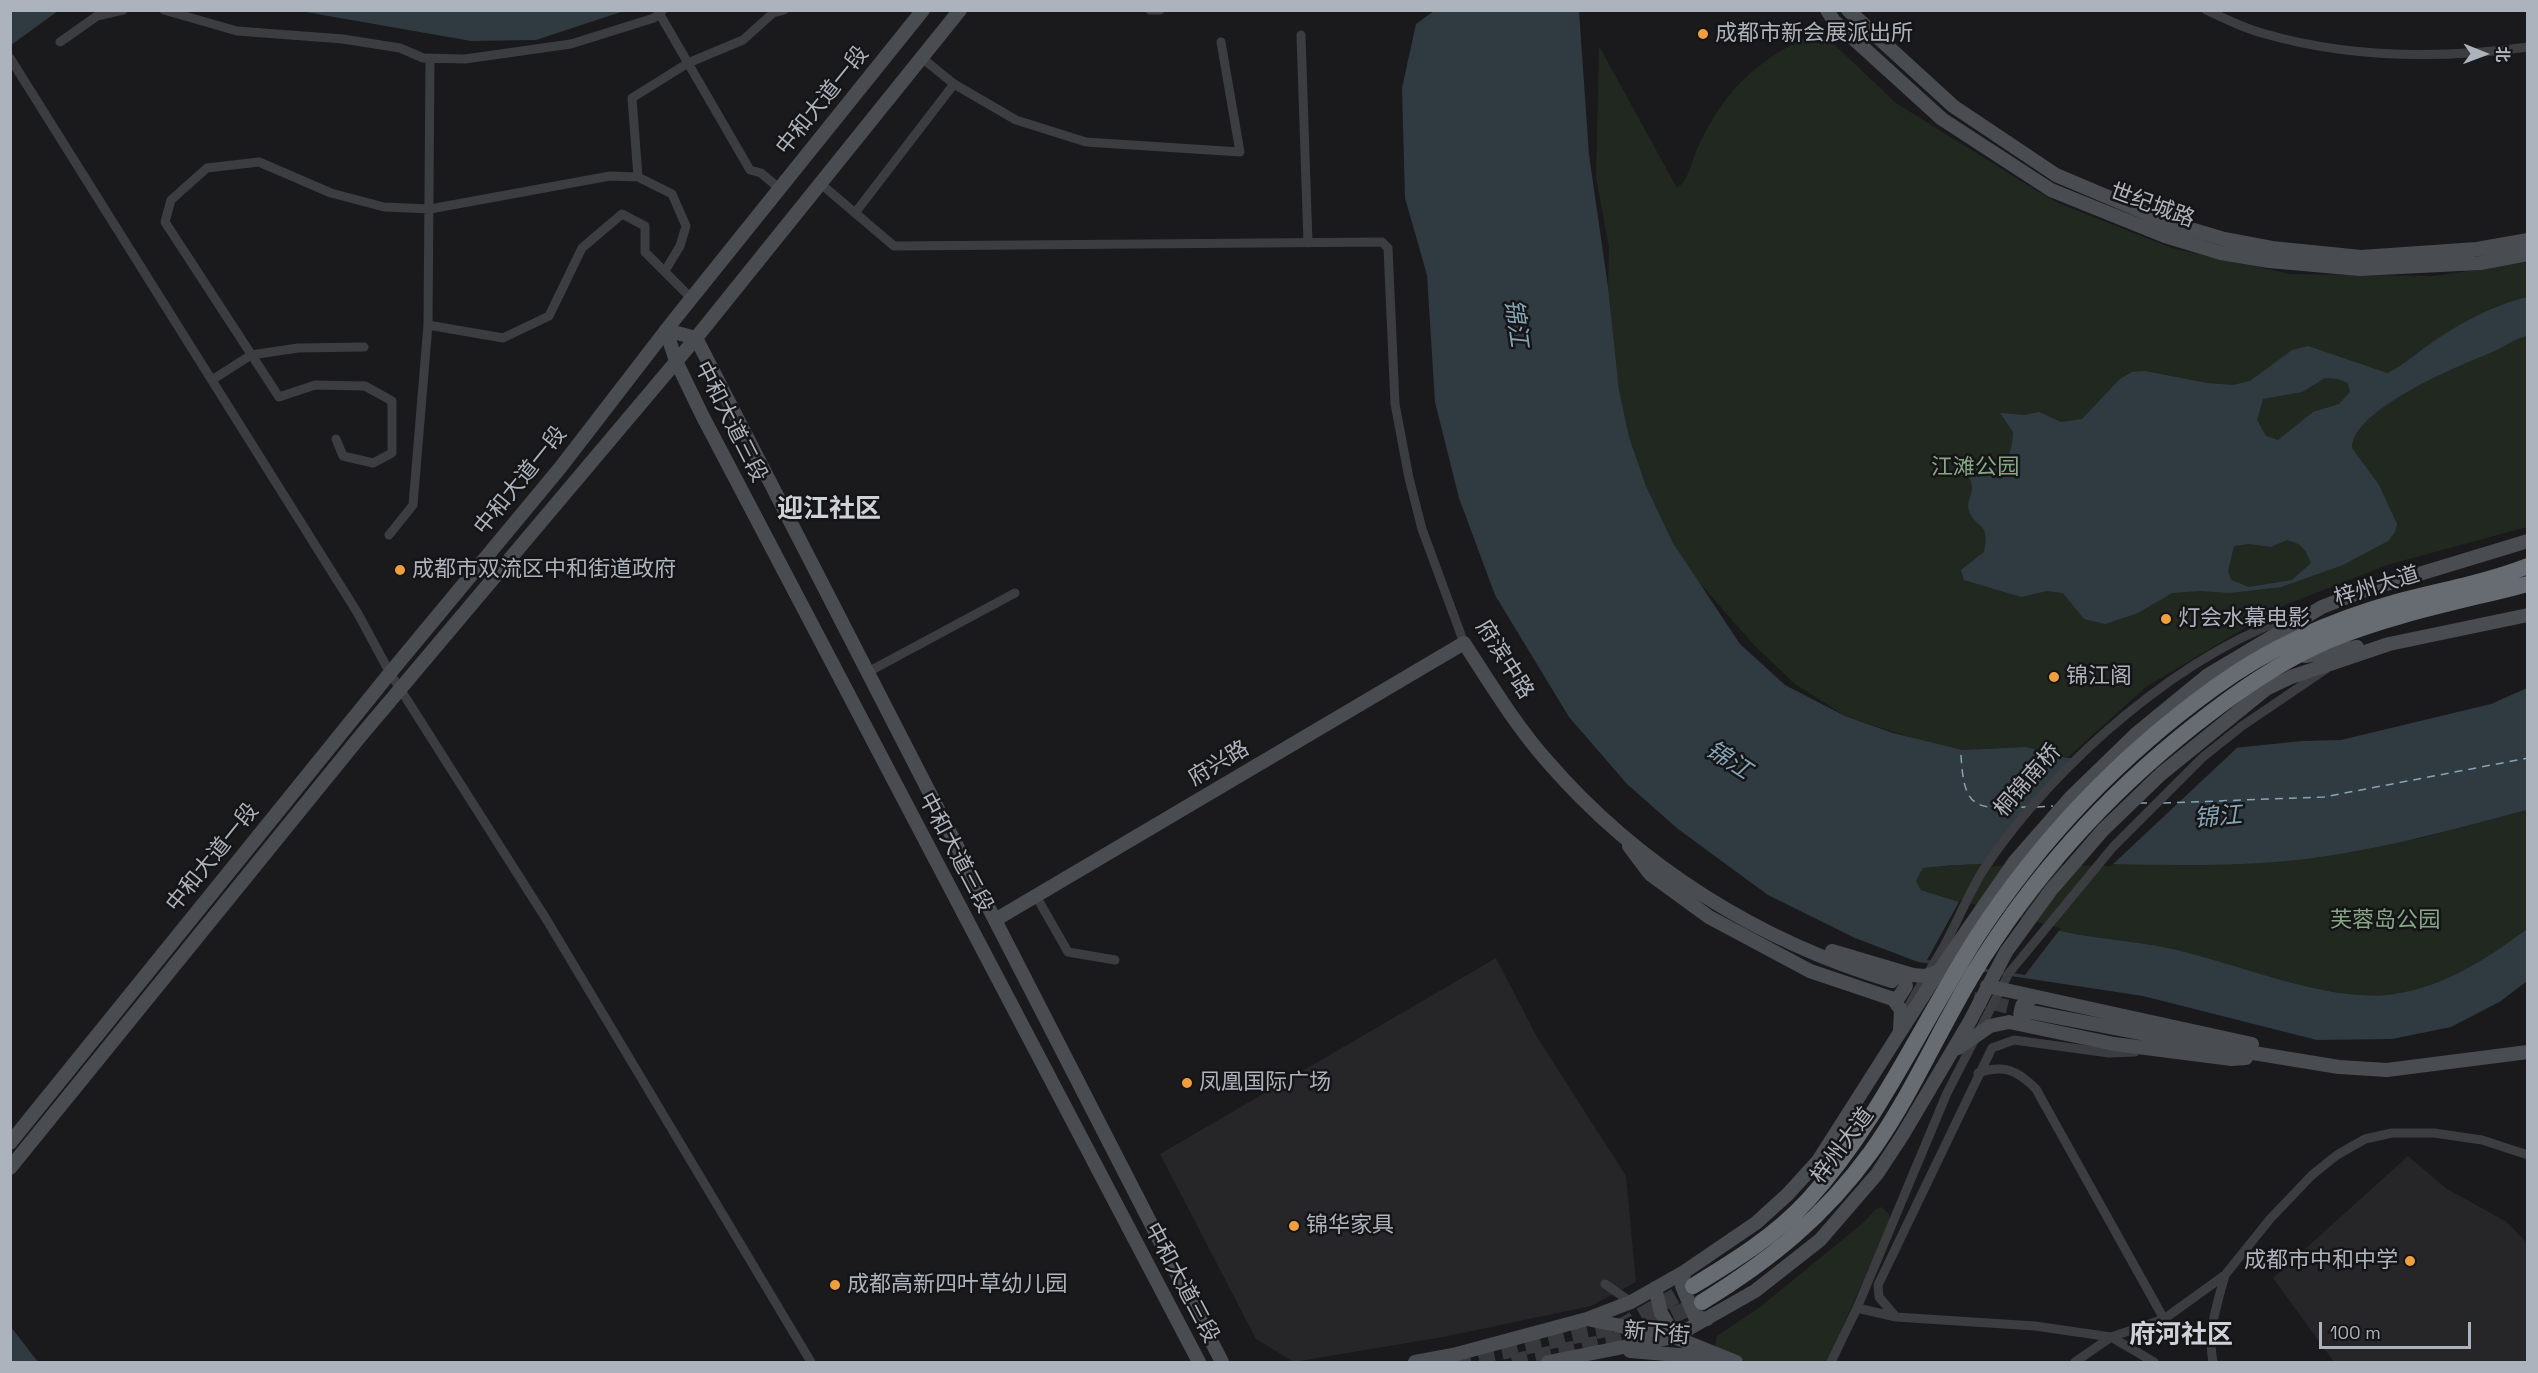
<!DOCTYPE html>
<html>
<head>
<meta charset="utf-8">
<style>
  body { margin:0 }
  #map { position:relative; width:2538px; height:1373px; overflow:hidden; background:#1a1a1c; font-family:"Space Grotesk","Noto Sans SC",sans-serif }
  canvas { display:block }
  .frame { position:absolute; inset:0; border:12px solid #adb3bc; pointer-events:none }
  .north { position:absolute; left:2454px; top:24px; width:60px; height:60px; -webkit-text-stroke:4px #151517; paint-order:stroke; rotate:91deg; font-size:16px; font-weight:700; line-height:24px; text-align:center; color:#adb3bc }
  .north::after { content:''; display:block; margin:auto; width:21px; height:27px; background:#adb3bc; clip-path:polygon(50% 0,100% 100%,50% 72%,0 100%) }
  .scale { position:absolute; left:2319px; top:1322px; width:152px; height:27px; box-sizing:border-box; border:3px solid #adb3bc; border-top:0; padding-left:8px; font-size:18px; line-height:21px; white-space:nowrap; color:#adb3bc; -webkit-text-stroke:4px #151517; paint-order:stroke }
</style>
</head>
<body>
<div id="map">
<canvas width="2538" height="1373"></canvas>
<div class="frame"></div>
<div class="north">北</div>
<div class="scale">100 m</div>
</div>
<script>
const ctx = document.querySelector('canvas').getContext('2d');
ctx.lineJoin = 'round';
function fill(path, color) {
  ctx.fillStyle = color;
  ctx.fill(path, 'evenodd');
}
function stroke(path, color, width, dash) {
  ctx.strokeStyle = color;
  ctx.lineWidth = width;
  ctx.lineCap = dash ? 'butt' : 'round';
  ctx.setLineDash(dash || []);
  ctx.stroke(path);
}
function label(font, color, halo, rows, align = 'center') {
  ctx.font = font + ' "Space Grotesk","Noto Sans SC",sans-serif';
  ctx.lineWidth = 5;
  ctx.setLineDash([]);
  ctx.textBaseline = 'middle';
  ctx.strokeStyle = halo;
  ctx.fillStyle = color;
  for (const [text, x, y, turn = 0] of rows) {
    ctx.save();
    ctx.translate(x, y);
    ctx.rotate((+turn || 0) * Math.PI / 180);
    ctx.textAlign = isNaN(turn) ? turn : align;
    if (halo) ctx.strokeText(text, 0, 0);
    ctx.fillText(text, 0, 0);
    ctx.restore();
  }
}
fill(new Path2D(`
  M1496 958 1537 1037 1626 1176 1636 1282 1591 1306 1443 1337 1294 1362 1256 1339 1160 1154Z
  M2408 1156 2447 1189 2507 1222 2527 1243V1362H2334L2273 1278Z`), '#262629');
fill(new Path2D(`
  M1820 31 1896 103 2029 186 2058 203 2172 248 2290 274 2434 276 2527 262V527L2387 565 2280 607 2146 687 2067 758 2026 747 1962 750 1943 748 1845 716 1795 684 1755 646 1696 579 1673 543 1646 486 1629 437 1619 390 1608 287 1609 248 1596 177 1599 46 1677 188C1690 179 1691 161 1698 147 1726 87 1760 57 1820 31Z
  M2527 810V929C2486 959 2446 986 2394 994 2328 1004 2235 962 2168 948 2134 941 2099 939 2065 932 2016 921 1969 905 1921 890L1916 881 1923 868 2015 861 2157 864 2416 839Z
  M1881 1207 1889 1214V1222L1827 1362C1797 1362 1736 1371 1715 1347L1717 1336 1760 1307 1863 1223 1875 1210Z`), '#202820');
fill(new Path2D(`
  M11 10H58V11L11 45Z
  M300 11 624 10V11L536 40 471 41Z
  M1434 11H1579L1589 155 1608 287 1619 390 1629 437 1646 486 1673 543 1740 644 1785 685 1845 716 1893 733 1962 750 2026 747 2067 758 2166 755 2302 741 2341 740 2491 704 2527 688V810C2439 833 2352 858 2260 863 2147 870 2035 856 1923 868L1916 881 1921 890C1969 905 2016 921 2065 932 2099 939 2134 941 2168 948 2235 962 2328 1004 2394 994 2446 986 2486 959 2527 929V981L2501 1001 2451 1027 2392 1039 2317 1040 2143 996 1918 962 1855 938 1768 895 1678 829 1627 784 1569 717 1495 595 1459 498 1435 402 1427 275 1405 198 1402 88 1416 24Z
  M2527 297V336C2513 339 2503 348 2490 353 2460 365 2351 410 2352 448L2379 485 2397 524 2395 532 2388 541 2343 565 2281 587 2230 593 2200 591 2172 593 2138 613 2105 624 2084 619 2063 593 2047 591 2021 597 1964 580 1961 570 1984 552C1991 522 1976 529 1969 511 1966 502 1972 496 1972 488 1972 479 1966 475 1966 466L1971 463C1998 465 2012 467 2013 432L2000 413 2024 415 2039 412 2061 422 2082 419 2120 379 2132 372 2145 371 2207 383 2233 385 2250 381 2292 350 2308 346 2387 373C2403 366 2415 354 2430 344 2458 324 2494 305 2527 297ZM2325 378 2338 379 2348 383 2350 392 2339 404 2313 412 2278 440 2266 436 2257 420 2263 399 2302 392ZM2287 540C2302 544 2305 548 2311 563L2292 580 2249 587 2231 580 2228 571 2234 546 2249 544 2271 547Z
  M11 1327 38 1362H11Z`), '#303b41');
fill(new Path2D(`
  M2239 746 2111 866 2015 864 1980 868 2080 754 2166 752Z
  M1960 900 2005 914 2061 928 2025 975 1927 960Z`), '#1a1a1c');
stroke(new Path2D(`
  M1961 755C1964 810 1975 809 2026 807
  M2139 803H2152
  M2163 803 2324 797 2528 758
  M2037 807 2053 806`), '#85a5b6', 1.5, [8, 6]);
stroke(new Path2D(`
  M1953 994 2031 1012`), '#37393c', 14, [14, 7]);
stroke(new Path2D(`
  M1455 1362 1624 1325 1693 1286
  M1512 1362 1624 1338 1702 1302`), '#37393c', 16, [16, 8]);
stroke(new Path2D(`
  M164 10 237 31 343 39 400 48 423 58 465 59 571 44 654 18 663 10
  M1150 10H1160
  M2206 10C2224 18 2243 28 2262 33 2347 58 2440 59 2528 47
  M659 13 750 170 761 173 780 189
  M1301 35 1308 243
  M60 42 97 16 123 10
  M10 58 357 612 390 673 548 922 811 1362
  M922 58 954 84 1016 120 1086 142 1240 152 1221 42
  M821 184 894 246 1382 242 1388 248 1395 404 1409 478 1422 529 1464 643
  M855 213 954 84
  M665 271 680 246 686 226 672 194 638 177 632 98 688 63 743 40 773 13 784 10
  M428 325 503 338 549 316 582 248 622 214 645 226V252L691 298
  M212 380 251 355 298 348 364 347
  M336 439 343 456 373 463 392 453V401L365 386 315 385 279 397 165 222 171 200 207 168 259 162 331 193 384 207 430 209 610 176 638 177
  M389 535 413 505 428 325 430 58
  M868 672 1015 593
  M1036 896 1068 952 1115 960
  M1905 1013C1917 990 1931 969 1944 946 1958 921 1968 894 1984 869 2054 764 2184 649 2306 612
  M1978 1073C2004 1064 2017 1070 2036 1089L2164 1319
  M1605 1284 1631 1302
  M1857 1308 1896 1317 2035 1326 2111 1337 2154 1362
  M1896 1317 1879 1297 1878 1285 1992 1048 2014 1040 2109 1053 2135 1052
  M1831 1362 1857 1308 1947 1093 2009 973 2113 847 2203 757 2242 726 2326 669
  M2075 1362 2111 1337 2164 1319 2225 1275 2270 1219 2312 1175 2337 1155 2365 1139 2392 1133H2434L2482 1140 2528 1155
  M2213 1362C2207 1332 2217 1305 2225 1275`), '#3b3d41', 9);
stroke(new Path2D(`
  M1827 10 1834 21 1942 119 2051 190 2165 236 2221 253 2269 261 2360 269 2480 263 2528 254
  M1848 10 1953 106 2056 175 2167 222 2224 239 2272 248 2361 257 2477 249 2528 240
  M666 330 696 338 1222 1362
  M666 330 676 361 702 415 1199 1362
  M2305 656 2357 647
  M1629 846 1650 874 1709 917 1810 971 1893 999 1901 1010 1900 1030
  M995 920 1464 643C1490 683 1516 726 1548 762 1638 866 1760 942 1892 981
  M1832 951 1913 975 1925 976 1939 971
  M1987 986 2252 1044
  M1893 999 1899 997 1906 986 1904 976 1900 972
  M2031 1012 2204 1045 2339 1067 2387 1070 2528 1052
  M2026 1025C2020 1018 2019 1011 2024 1003L2032 998
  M1958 1048 1990 1026 2009 1022 2114 1044 2232 1059 2246 1058
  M10 1143 390 673 560 468 674 320 923 10
  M10 1168 358 739 696 338 960 10
  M1684 1272 1682 1286 1695 1317 1707 1319
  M1655 1288 1661 1313 1676 1338
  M1587 1319 1674 1337 1736 1362
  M1630 1351 1691 1356 1708 1362
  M1415 1362 1453 1355 1587 1319 1631 1302 1684 1272 1756 1223 1788 1194 1818 1161 1939 971 2015 861 2071 797 2136 734 2208 675 2322 607 2363 591 2528 541
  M1548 1362 1674 1337 1755 1291 1820 1240 1877 1174 1902 1136 1970 1021 2006 952 2051 890 2103 830 2161 774 2266 689 2291 677 2389 644 2528 615`), '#494c51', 14);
stroke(new Path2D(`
  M1693 1286C1734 1261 1775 1236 1808 1200 1879 1122 1921 1024 1978 935 2041 839 2121 755 2214 688 2270 647 2334 619 2400 601 2442 590 2487 582 2528 566
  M1702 1302C1770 1260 1824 1217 1871 1152 1911 1096 1938 1032 1973 974 2032 877 2107 794 2196 724 2238 691 2281 661 2330 640 2393 614 2462 601 2528 584`), '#676c72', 16);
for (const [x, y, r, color] of [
  [1703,34,6,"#f09f3e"],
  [400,570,6,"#f09f3e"],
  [2166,619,6,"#f09f3e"],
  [2054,677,6,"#f09f3e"],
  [1187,1083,6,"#f09f3e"],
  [1294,1226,6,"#f09f3e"],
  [2410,1261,6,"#f09f3e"],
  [835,1285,6,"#f09f3e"]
]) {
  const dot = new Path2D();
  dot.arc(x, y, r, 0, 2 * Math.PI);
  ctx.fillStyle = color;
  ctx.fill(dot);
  stroke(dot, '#151517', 2);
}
label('22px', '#adb3bc', '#151517', [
  ["成都市新会展派出所",1715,34],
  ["成都市双流区中和街道政府",412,570],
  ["灯会水幕电影",2178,619],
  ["锦江阁",2066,677],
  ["凤凰国际广场",1199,1083],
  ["锦华家具",1306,1226],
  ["成都市中和中学",2398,1261,"right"],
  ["成都高新四叶草幼儿园",847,1285]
], 'left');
label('22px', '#adb3bc', '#151517', [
  ["中和大道一段",823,101,-51],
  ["世纪城路",2152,206,20],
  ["中和大道三段",730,422,63],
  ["中和大道一段",521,481,-51],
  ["梓州大道",2377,587,-17],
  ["府滨中路",1504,660,58],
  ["府兴路",1219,764,-31],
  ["桐锦南桥",2028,781,-49],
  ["中和大道三段",955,853,62],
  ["中和大道一段",213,858,-51],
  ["梓州大道",1843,1146,-53],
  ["中和大道三段",1181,1283,62],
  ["新下街",1657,1334,5]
]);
label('22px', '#86a684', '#151517', [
  ["江滩公园",1975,468],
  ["芙蓉岛公园",2385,921]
]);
label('italic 24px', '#85a5b6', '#151517', [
  ["锦江",1515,323,82],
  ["锦江",1728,761,33],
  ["锦江",2218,818,-5]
]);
label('bold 26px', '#ced2d8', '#151517', [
  ["迎江社区",829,510],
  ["府河社区",2181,1336]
]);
</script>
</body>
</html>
